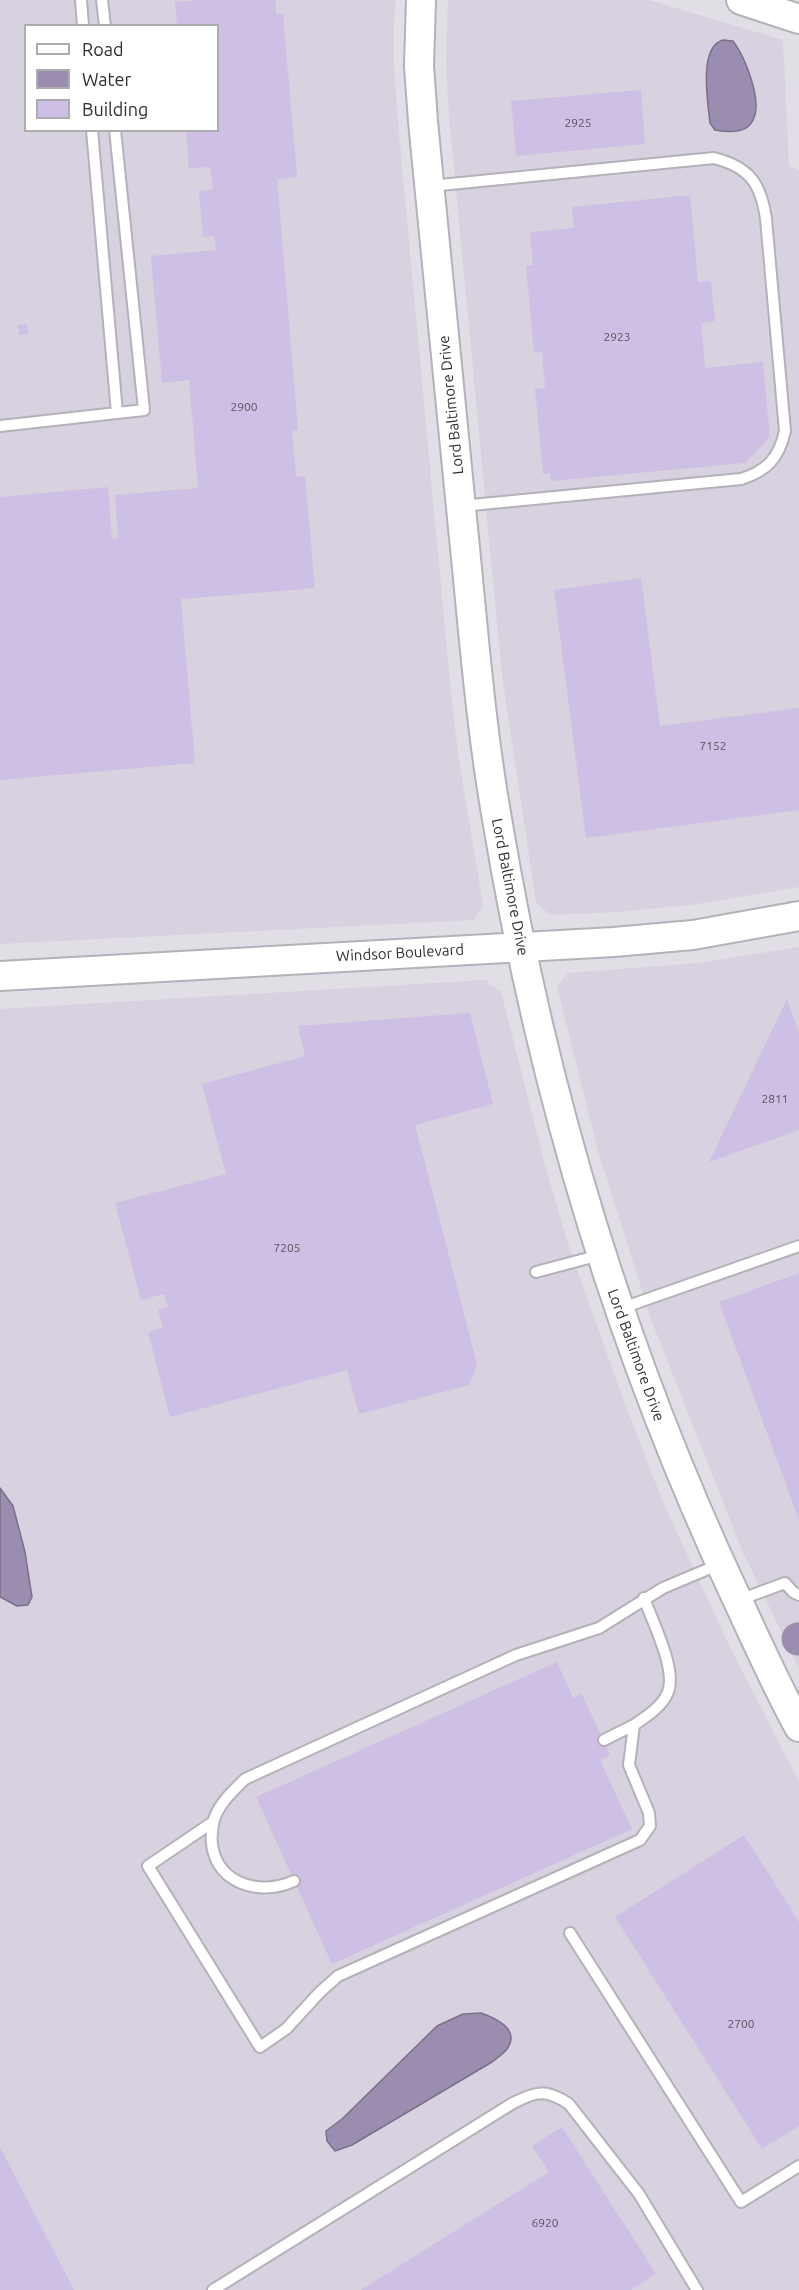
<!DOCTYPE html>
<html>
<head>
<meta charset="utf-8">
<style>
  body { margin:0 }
  #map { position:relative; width:799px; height:2290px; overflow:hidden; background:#e1dee6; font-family:Ubuntu,sans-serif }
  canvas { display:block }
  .legend { position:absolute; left:24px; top:24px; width:195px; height:108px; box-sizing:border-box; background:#fff; border:2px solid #acabad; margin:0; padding:8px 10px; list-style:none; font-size:18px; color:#2f2e31 }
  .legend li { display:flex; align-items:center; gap:12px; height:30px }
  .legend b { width:30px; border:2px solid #acabad }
</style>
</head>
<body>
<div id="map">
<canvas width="799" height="2290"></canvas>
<ul class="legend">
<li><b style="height:8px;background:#fff"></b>Road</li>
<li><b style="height:16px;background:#9a8daf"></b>Water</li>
<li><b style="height:16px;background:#cec0e4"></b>Building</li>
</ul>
</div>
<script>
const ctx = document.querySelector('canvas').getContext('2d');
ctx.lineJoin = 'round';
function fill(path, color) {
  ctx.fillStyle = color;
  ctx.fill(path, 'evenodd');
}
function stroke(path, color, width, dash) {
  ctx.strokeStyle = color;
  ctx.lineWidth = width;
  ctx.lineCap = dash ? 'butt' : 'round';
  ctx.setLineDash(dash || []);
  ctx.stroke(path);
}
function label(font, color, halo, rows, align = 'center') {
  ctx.font = font + ' Ubuntu,sans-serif';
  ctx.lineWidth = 4.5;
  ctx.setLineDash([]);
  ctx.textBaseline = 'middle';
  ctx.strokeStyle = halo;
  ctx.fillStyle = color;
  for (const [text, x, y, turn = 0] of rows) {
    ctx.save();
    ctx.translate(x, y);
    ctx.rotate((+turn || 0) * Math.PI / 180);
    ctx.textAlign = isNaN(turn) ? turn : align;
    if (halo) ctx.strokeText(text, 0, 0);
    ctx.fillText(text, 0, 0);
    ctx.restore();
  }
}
fill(new Path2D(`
  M0 0H396L394 20V67L398 123 450 683 458 754 483 906 474 920 0 944ZM26 26H218V130H26Z
  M448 0H649L783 40 789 166 799 170V887L691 905 617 912 550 915 536 902 502 676 449 116 446 63Z
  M799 947V1669L742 1550 652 1322 598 1151 557 987 568 973 699 963Z
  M485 980 501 992 545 1165 569 1247 625 1404 663 1502 731 1649 799 1782V2290H0V1009Z`), '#d7d1e0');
const water = new Path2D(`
  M723 40 733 41C745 57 763 101 753 120 747 134 726 132 715 130L710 123C708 103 698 47 723 40Z
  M0 1488 13 1506 25 1552 32 1597 28 1605 17 1606 0 1597Z
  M481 2013C495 2018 521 2029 507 2049 503 2054 497 2058 492 2062L352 2145 335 2151 327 2141 326 2131 342 2119 437 2026 463 2014Z`);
fill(water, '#9a8daf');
stroke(water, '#7a7089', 1.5);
stroke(new Path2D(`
  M798 1639H799`), '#9a8daf', 33);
fill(new Path2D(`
  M197 0H275L276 14H283L297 177 277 179 298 430 292 431 296 477 305 476 315 588 181 599 195 763 0 780V497L108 487 112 539 118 538 115 495 198 488 189 380 162 383 151 256 216 250 214 236 203 237 199 191 213 189 210 167 189 168 186 130H218V26H177L175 2Z
  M641 90 645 144 516 156 511 101Z
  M690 195 698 282 711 281 715 321 701 323 705 368 763 362 770 437 745 463 551 481 550 473 543 474 535 389 545 388 542 352 534 353 526 266 533 265 530 232 574 228 572 207Z
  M27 324 28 334 19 335 18 325Z
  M641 578 660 726 799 708V810L586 838 554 590Z
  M787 999 799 1033V1130L709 1162Z
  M470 1013 493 1104 415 1125 477 1364 469 1385 359 1414 347 1370 170 1417 148 1332 163 1328 158 1310 168 1307 164 1294 141 1300 115 1203 226 1174 202 1084 305 1056 298 1026Z
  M799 1273V1520L719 1302Z
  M557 1662 573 1698 582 1694 610 1755 600 1760 632 1829 332 1964 256 1797Z
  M744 1835 799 1922V2126L762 2149 615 1917Z
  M562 2127 656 2274 631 2290H361L549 2172 532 2146Z
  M0 2147 74 2290H0Z`), '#cec0e4');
const service = new Path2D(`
  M81 0 83 26
  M102 0 105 26
  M92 130 117 413
  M430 186 714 158C749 167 761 183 766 219L785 431C779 458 767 471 741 479L461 506
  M0 426 144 410 115 130
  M536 1272 600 1255
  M622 1308 799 1246
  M739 1600 785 1583 793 1592 799 1595
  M604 1740 634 1725
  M213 1822 148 1866 260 2047 286 2029 320 1992 338 1976 640 1840 650 1826 649 1813 629 1765 634 1725C647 1716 662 1707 668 1692 677 1669 652 1621 644 1598
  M294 1881C251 1900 203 1876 213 1824 216 1806 233 1791 245 1779L516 1655 599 1628 663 1588 720 1564
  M570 1933 741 2202 799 2166
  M213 2290 513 2103C537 2091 546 2089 569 2104L639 2194 697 2290`);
const secondary = new Path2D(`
  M421 0 419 66 423 121C436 257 450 393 463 528 473 625 480 723 497 819 542 1089 620 1351 737 1599 757 1642 776 1685 799 1727
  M741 0 799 19
  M0 976 614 942 693 935 799 916`);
stroke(service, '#b4b1b9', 14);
stroke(secondary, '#b4b1b9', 32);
stroke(service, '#fff', 10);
stroke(secondary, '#fff', 28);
label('12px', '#57525e', null, [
  ["2925",578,123],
  ["2923",617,337],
  ["2900",244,407],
  ["7152",713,746],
  ["2811",775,1099],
  ["7205",287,1248],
  ["2700",741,2024],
  ["6920",545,2223]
]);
label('15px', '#2f2e31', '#fff', [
  ["Lord Baltimore Drive",451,405,-96],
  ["Lord Baltimore Drive",510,887,79],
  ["Windsor Boulevard",400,953,-3],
  ["Lord Baltimore Drive",636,1355,70]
]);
</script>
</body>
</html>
